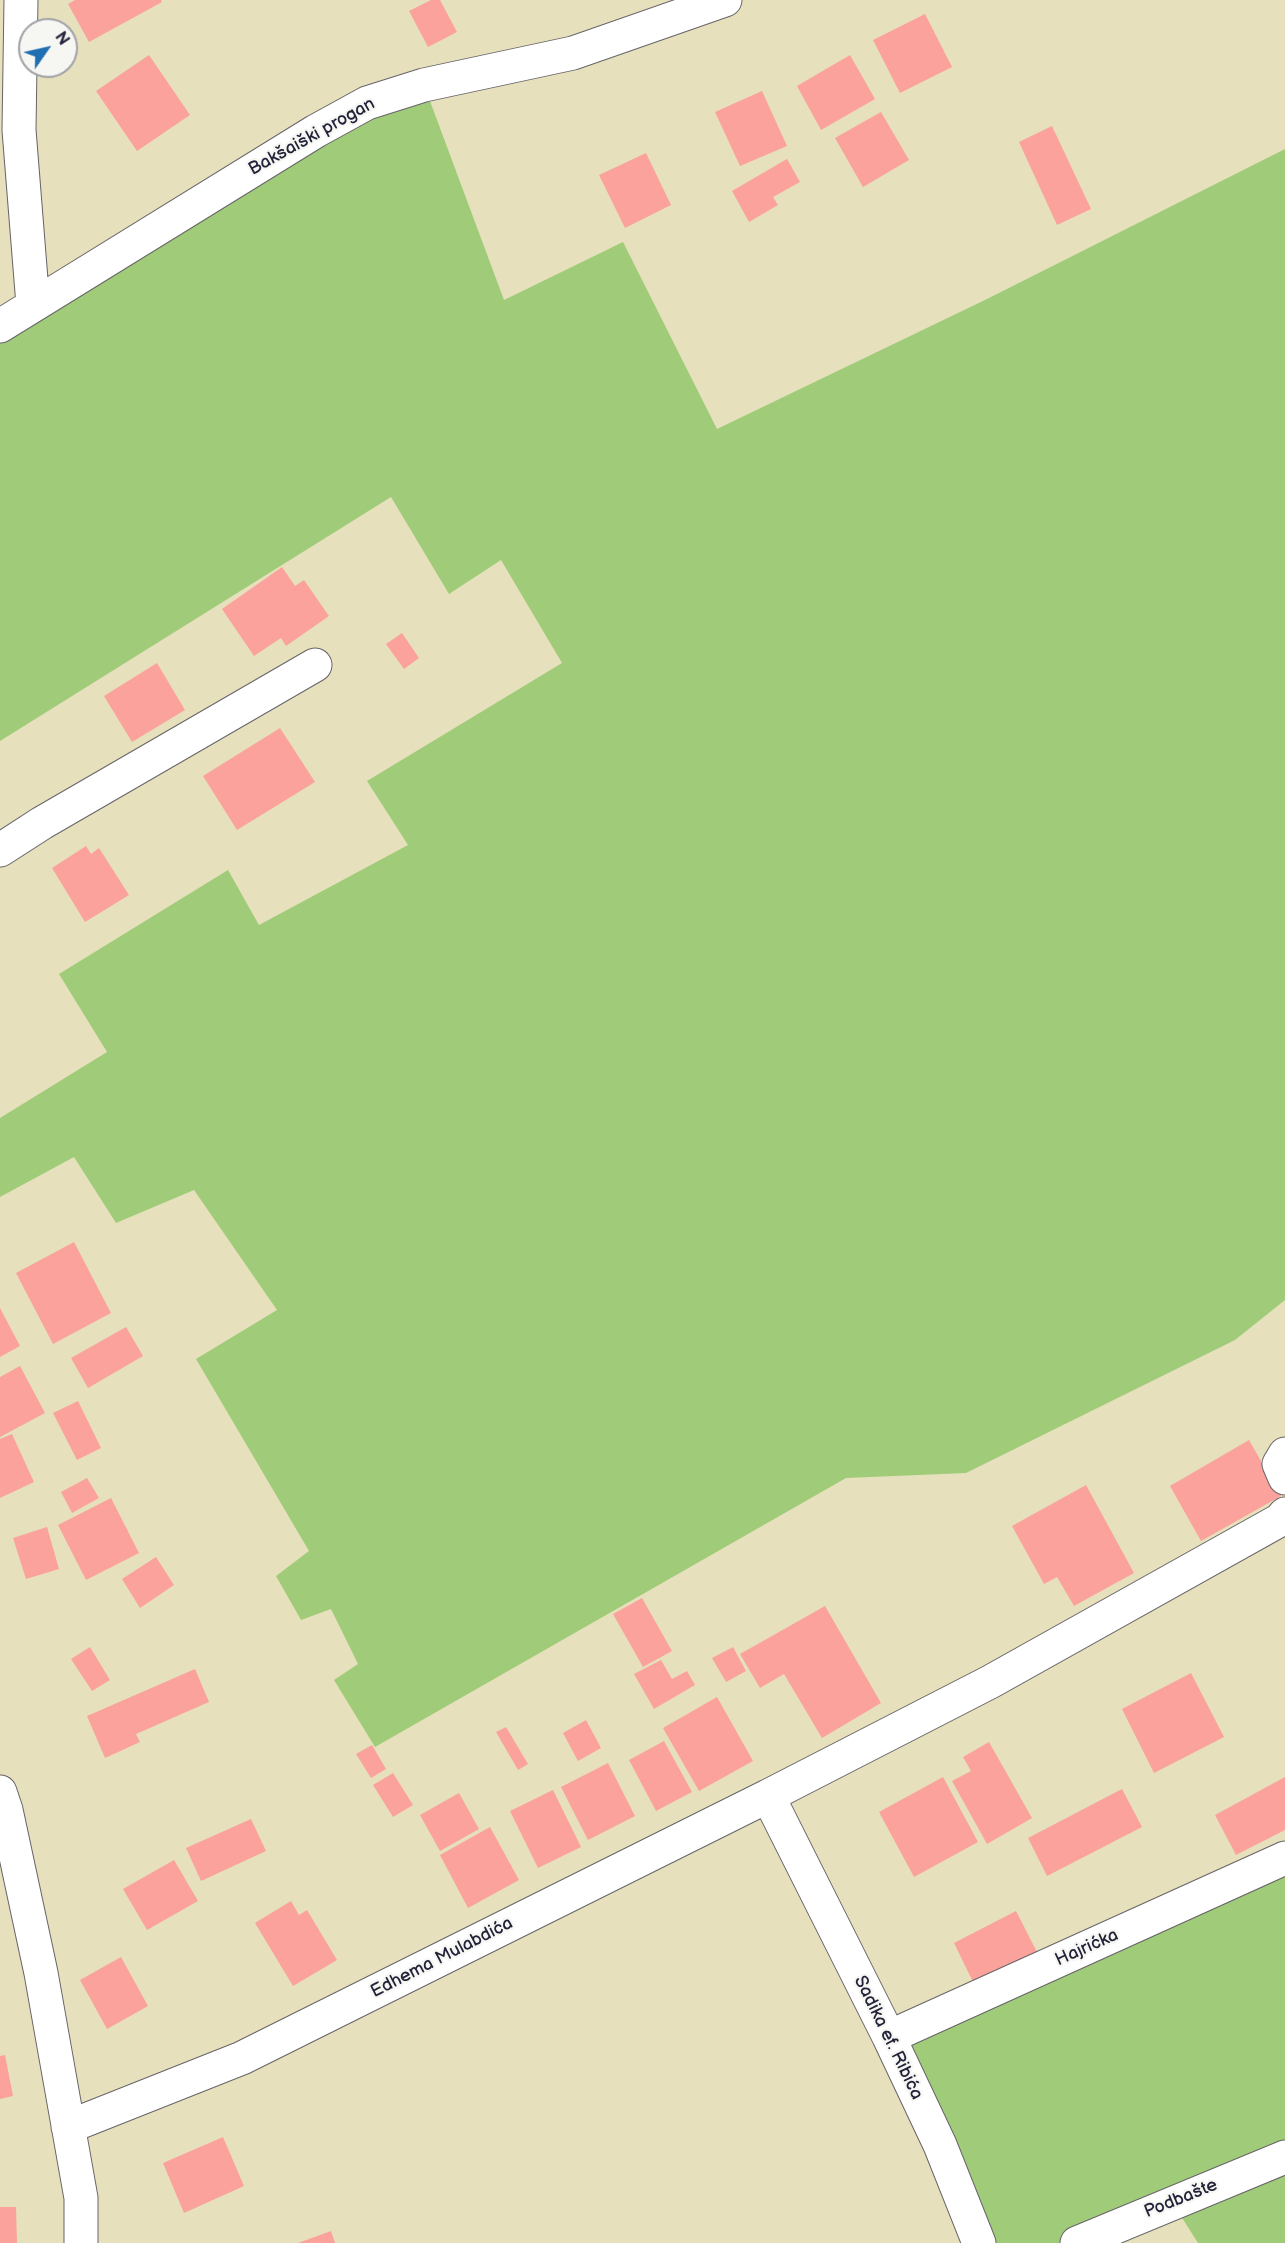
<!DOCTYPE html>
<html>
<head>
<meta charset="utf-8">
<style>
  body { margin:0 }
  #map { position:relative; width:1285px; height:2243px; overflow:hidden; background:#e6e0bc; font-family:"Balsamiq Sans",sans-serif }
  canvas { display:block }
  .north { position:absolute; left:18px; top:18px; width:60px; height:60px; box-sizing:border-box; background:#f6f6f2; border:2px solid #a1a1a9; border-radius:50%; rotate:56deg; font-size:16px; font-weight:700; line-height:24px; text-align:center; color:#22223b }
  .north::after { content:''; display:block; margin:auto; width:21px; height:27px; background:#1f6fb2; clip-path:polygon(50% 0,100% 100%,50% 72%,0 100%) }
</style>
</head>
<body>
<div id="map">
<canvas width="1285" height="2243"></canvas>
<div class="north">N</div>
</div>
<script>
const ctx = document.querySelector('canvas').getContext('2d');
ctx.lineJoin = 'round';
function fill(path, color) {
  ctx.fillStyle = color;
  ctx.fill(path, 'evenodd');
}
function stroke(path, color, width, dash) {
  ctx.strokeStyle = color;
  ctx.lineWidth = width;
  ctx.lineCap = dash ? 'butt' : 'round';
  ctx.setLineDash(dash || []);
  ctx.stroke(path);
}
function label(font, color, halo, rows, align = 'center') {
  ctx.font = font + ' "Balsamiq Sans",sans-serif';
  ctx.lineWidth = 4.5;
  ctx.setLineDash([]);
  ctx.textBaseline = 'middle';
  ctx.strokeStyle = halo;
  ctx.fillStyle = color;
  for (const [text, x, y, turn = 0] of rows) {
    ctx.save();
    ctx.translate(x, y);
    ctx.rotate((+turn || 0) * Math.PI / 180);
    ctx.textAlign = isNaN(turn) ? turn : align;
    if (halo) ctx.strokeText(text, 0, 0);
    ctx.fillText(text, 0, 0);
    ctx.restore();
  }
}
fill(new Path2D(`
  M424 85 504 300 623 242 717 429 987 299 1285 149V1300L1235 1340 966 1473 846 1478 375 1747 334 1680 358 1664 331 1609 301 1620 276 1576 309 1551 196 1359 277 1310 194 1190 116 1223 74 1157 0 1197V1118L107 1052 59 974 228 870 259 925 408 845 367 781 562 663 501 560 449 594 391 497 0 741V326Z
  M1285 1858V2243H1198L1172 2202 1077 2243H979L889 2037Z`), '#a0cc79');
fill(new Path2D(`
  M75 0H161L162 2 89 42 68 4Z
  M431 0H440L457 32 428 47 409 11Z
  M925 14 952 67 900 93 873 40Z
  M149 55 190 115 137 151 96 91Z
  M850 55 875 99 821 130 797 86Z
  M762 91 787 146 740 166 715 112Z
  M881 112 909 160 863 187 835 138Z
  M1052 126 1091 209 1057 225 1019 142Z
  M646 153 671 205 625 228 599 175Z
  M787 159 800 182 773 197 778 205 749 222 732 191Z
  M282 567 295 586 304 580 329 616 286 646 281 638 254 656 222 609Z
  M402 633 419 658 404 669 386 644Z
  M157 663 185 710 132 742 104 696Z
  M280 728 315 782 237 830 203 776Z
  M86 846 91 854 99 848 129 895 85 922 52 868Z
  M74 1242 111 1313 53 1344 16 1273Z
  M0 1308 20 1346 0 1357Z
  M126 1327 143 1356 88 1388 71 1358Z
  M20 1366 45 1413 0 1437V1377Z
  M78 1401 101 1448 77 1460 53 1413Z
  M12 1434 34 1482 0 1498V1439Z
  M1249 1440 1281 1496 1201 1541 1170 1486Z
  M87 1478 99 1498 72 1513 61 1492Z
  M1086 1485 1134 1573 1074 1606 1057 1577 1044 1584 1012 1526Z
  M111 1498 139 1553 86 1580 58 1525Z
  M47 1527 59 1569 26 1579 13 1538Z
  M156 1557 174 1585 140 1608 122 1579Z
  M642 1598 672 1651 643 1667 613 1614Z
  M825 1606 881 1703 822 1738 784 1674 760 1688 740 1654Z
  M90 1647 110 1680 92 1691 71 1659Z
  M733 1647 746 1671 726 1682 712 1658Z
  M661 1660 672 1679 687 1671 695 1685 654 1709 634 1674Z
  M195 1669 209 1702 136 1734 140 1742 105 1758 87 1716Z
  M1191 1673 1224 1737 1154 1773 1122 1709Z
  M717 1697 753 1761 699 1791 663 1728Z
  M586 1720 601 1748 578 1761 563 1733Z
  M506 1727 528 1764 518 1770 496 1732Z
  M664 1741 692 1792 656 1811 629 1760Z
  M989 1742 1032 1818 987 1844 952 1781 971 1771 963 1757Z
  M372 1745 386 1769 371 1778 356 1754Z
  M608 1763 635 1816 588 1840 561 1787Z
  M393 1773 413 1805 393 1817 373 1785Z
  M943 1777 978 1842 914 1877 879 1812Z
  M1285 1777V1830L1236 1855 1215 1815Z
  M1122 1789 1142 1827 1047 1876 1028 1838Z
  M553 1790 581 1847 538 1868 510 1811Z
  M459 1793 479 1829 440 1851 420 1815Z
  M251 1819 266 1851 201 1881 186 1848Z
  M490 1827 519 1880 468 1908 440 1855Z
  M174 1860 198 1901 147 1930 123 1889Z
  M291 1901 299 1915 307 1910 337 1960 293 1986 255 1923Z
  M1016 1911 1038 1954 975 1986 954 1943Z
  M121 1957 148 2006 107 2029 80 1980Z
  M5 2055 13 2096 0 2099V2056Z
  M223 2137 244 2186 184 2213 163 2163Z
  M0 2207H16L17 2243H0Z
  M331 2231 335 2243H298Z`), '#fba29c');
const minor = new Path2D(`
  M21 0 19 130 33 305
  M0 326 316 131 367 103 424 85 573 53 725 0
  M0 850 42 823 315 665
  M1285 1454 1279 1464 1285 1478
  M0 1792 6 1810 41 1973 81 2198V2243
  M768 1796 990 1682 1280 1520 1285 1514
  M889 2037 1285 1858
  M68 2127 242 2058 768 1796 889 2037 940 2145 979 2243
  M1077 2243 1285 2157`);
stroke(minor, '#676468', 35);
stroke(minor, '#fff', 33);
label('18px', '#22223b', '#f6f6f2', [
  ["Bakšaiški progan",312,137,-29],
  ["Hajrićka",1087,1948,-24],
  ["Edhema Mulabdića",442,1958,-27],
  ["Sadika ef. Ribića",888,2038,64],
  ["Podbašte",1181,2199,-22]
]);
</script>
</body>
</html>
